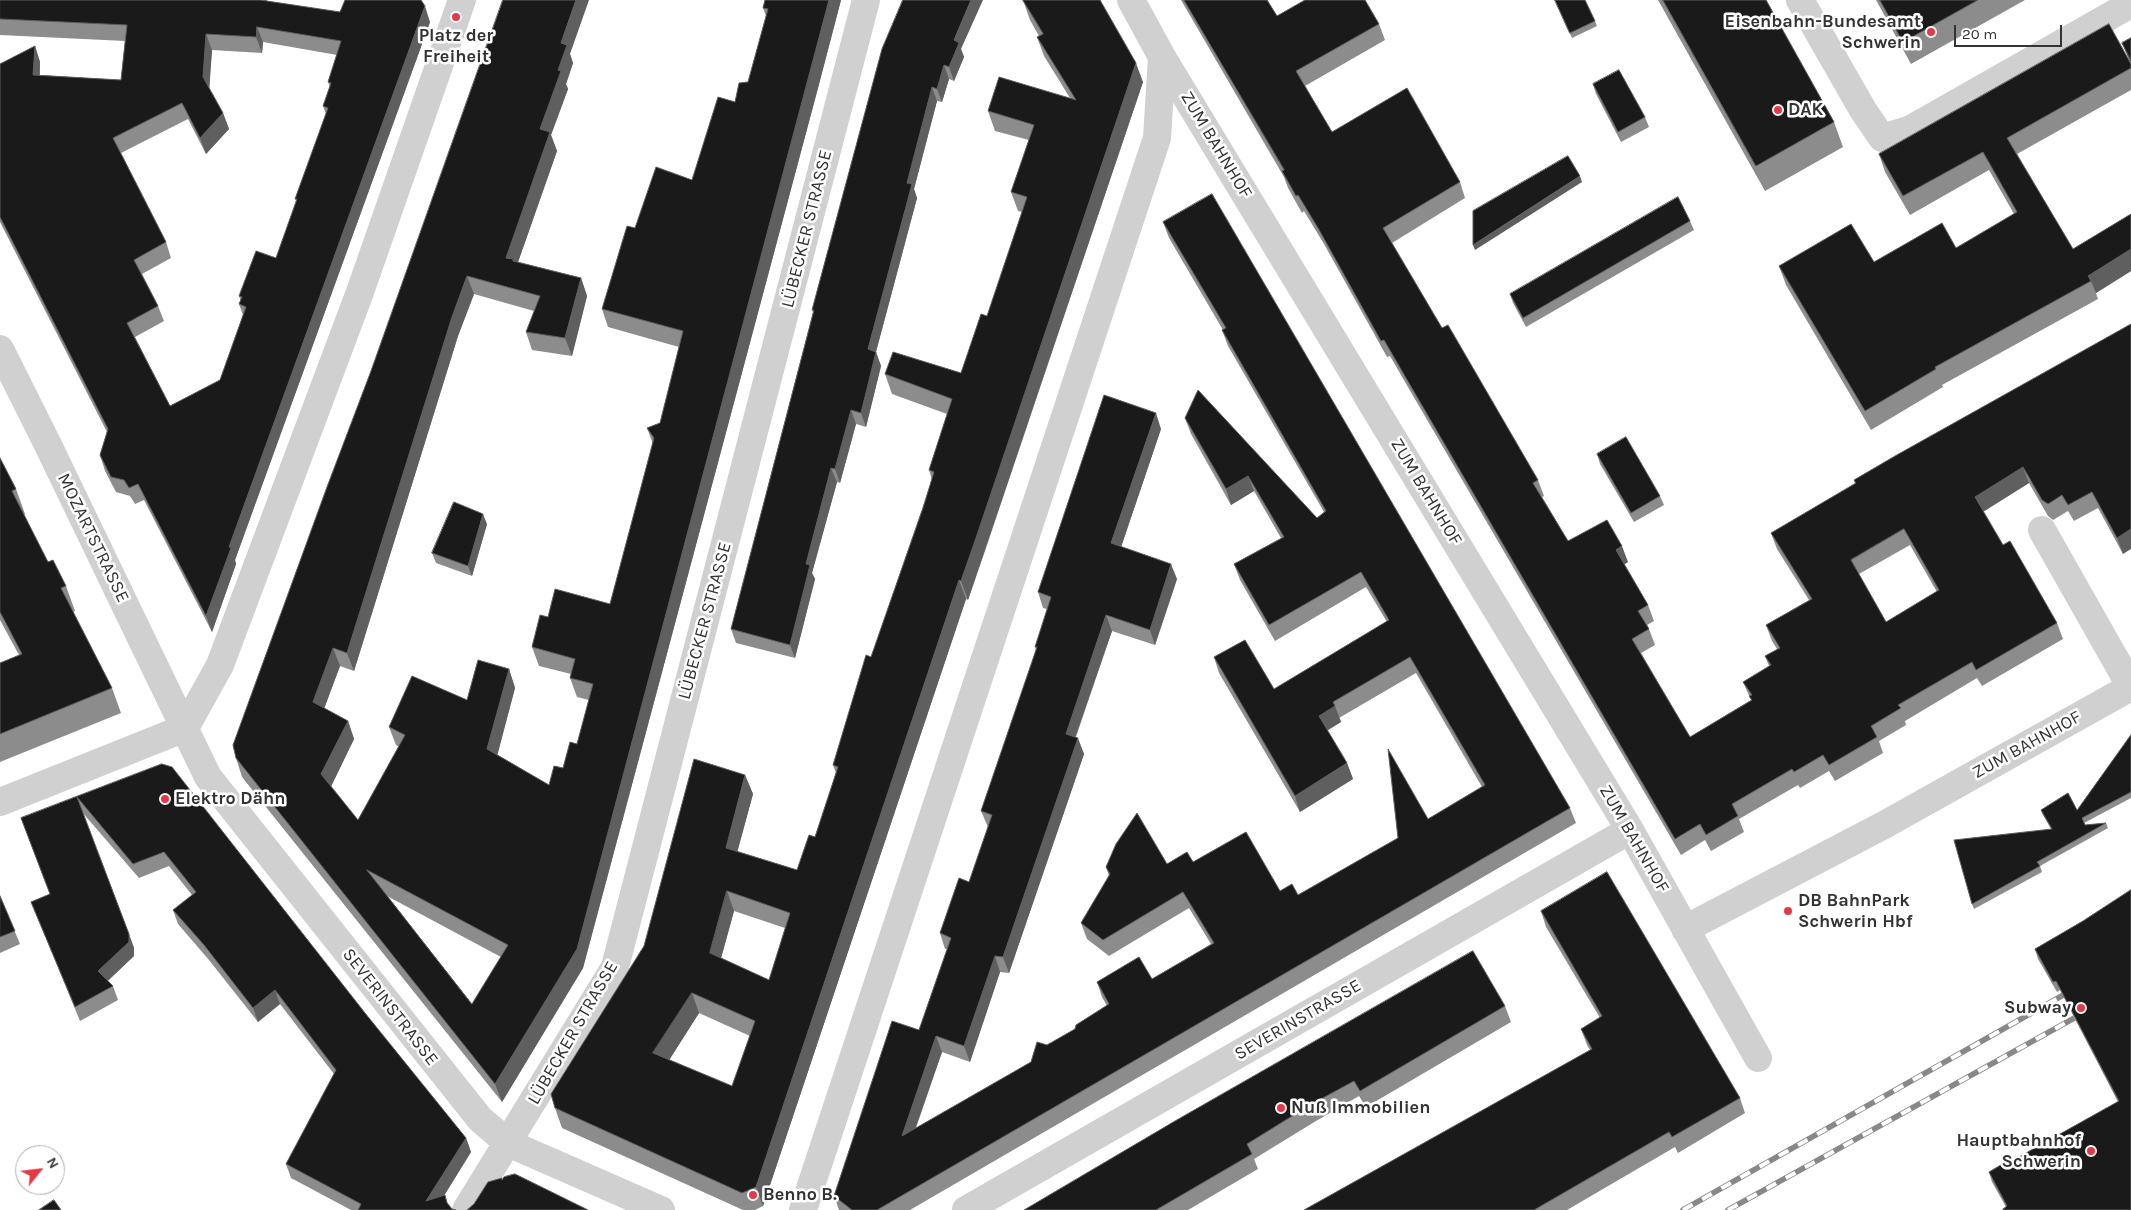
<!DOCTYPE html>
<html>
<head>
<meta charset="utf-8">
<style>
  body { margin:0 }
  #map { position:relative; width:2131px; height:1210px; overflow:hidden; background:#fff; font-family:Karla,sans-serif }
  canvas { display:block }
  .north { position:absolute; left:15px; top:1145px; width:50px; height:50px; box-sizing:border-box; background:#fff; border:1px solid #adadad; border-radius:50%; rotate:61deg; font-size:14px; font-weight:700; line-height:20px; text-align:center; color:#333 }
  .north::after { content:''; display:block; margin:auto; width:18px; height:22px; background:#e63946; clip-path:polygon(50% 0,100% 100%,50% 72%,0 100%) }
  .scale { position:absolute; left:1954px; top:25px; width:108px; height:22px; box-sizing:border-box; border:2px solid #333; border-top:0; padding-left:6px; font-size:15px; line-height:18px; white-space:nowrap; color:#333; -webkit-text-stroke:4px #fff; paint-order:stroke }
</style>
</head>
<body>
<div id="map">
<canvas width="2131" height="1210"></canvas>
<div class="north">N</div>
<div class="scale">20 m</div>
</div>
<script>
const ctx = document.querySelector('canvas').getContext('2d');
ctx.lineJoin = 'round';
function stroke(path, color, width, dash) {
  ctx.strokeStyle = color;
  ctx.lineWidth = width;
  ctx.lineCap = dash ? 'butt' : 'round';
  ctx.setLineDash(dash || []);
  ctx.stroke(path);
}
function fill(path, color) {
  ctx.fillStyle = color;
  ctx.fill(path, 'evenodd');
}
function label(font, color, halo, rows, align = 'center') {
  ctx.font = font + ' Karla,sans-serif';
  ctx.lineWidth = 5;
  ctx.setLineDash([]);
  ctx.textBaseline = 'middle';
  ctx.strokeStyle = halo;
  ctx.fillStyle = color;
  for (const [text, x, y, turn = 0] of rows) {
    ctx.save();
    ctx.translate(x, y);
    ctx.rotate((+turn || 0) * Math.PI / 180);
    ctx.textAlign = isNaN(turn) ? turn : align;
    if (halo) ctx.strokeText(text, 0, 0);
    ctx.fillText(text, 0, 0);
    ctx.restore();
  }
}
stroke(new Path2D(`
  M1131 0 1162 57 1630 830 1758 1058
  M1800 0 1863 110 1882 138 1911 129 2131 4
  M0 349 48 445 208 777 480 1119 508 1143 661 1210
  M2042 530 2131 687
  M0 802 185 728 220 665 360 292 462 0
  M1685 929 1884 825 2131 687
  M466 1210 615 967 866 0
  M803 1210 1157 138 1162 57
  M966 1210 1630 830`), '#d0d0d0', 28);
const rail = new Path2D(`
  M1683 1210 2074 989
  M1728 1210 2087 1011`);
stroke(rail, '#888', 5.5);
stroke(rail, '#fff', 4, [11]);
fill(new Path2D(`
  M0 0H267V1L340 12 430 22 235 560 236 564 212 632 144 500 135 504 130 496 116 492 105 471 100 455 107 432 0 222V64L35 46 40 62V75L121 80 125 41 0 35ZM263 42 337 55 328 82 330 87 323 106 326 114 295 199 296 201 276 258 239 296 241 301 239 304 243 315 220 380 170 406 135 337 164 321 158 306 142 274 171 258 166 242 121 153 188 119 206 154 229 129 223 113 209 88 212 50 262 53Z
  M765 0H841L818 88 583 968 502 1102 242 777 236 758 570 54 573 63 566 84 568 89 551 135 557 151 518 262 581 278 587 296 572 356 532 350 526 332 534 311 474 294 458 336 354 671 340 666 324 708 348 721 354 739 331 786 358 820 399 747 396 745 389 727 467 700 509 669 515 688 497 755 549 785 563 768 577 744 589 700 577 697 570 678 571 674 539 666 532 647 548 617 610 604 653 444 647 428 660 423 679 347 608 327 602 309 635 228 692 180 735 102 748 82 766 16 763 8ZM387 896 501 957 472 1004Z
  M1023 0 1143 82 984 554 968 600 966 599 763 1206 755 1210H743L562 1128 555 1108 745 775 753 794 737 852 797 870 815 837 836 773 833 765 871 657 932 480 929 470 947 414 892 394 885 374 961 373 987 316 1022 212 1018 211 1011 192 1029 140 995 131 988 111 1070 98 1044 56 1037 37 1039 36 1030 20ZM734 911 785 928 769 980 721 958ZM699 1013 750 1036 732 1086 669 1060Z
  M1181 0H1267L1277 16 1379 24 1385 40 1305 86 1332 132 1460 182 1465 198 1392 243 1442 328 1538 480 1544 496 1542 497 1568 541 1628 562 1624 565 1648 605 1654 621 1647 625 1649 629 1655 645 1641 653 1690 737 1751 700 1743 682 1769 666 1765 656 1777 649 1772 641 1766 625 1809 600 1777 549 1771 533 1855 484 1854 480 2131 324 2123 554 2098 508 2074 521 2068 511 2053 520 2048 516 2029 483 1983 512 2003 545 2057 623 2063 639 1982 686 1977 678 1905 721 1906 725 1879 741 1883 753 1835 781 1829 771 1800 788 1798 785 1739 819 1744 832 1711 851 1705 840 1681 855 1412 394 1390 356 1387 357 1324 244 1304 211 1302 213 1288 188 1284 177ZM1910 545 1937 592 1886 622 1859 574Z
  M1555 0 1595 21 1597 26 1572 38Z
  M1658 0H1766L1834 122 1843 147 1765 191Z
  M1876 0H2025L1911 64Z
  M2131 38V90L2017 154 2073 249 2131 214V271L2096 293 2098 299 1942 385 1943 387 1871 430 1786 285 1779 266 1874 262 1956 248 2014 214 1989 170 1910 215 1885 172 1879 154 2128 58 2122 43Z
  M882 49H961L964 57 954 81 949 79 942 102 937 101 914 189 917 198 876 352 881 366 866 427 856 424 840 483 837 482 812 573 815 579 795 658 736 643 731 629 813 312 812 310Z
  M1593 84 1645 117 1649 127 1621 142 1596 94Z
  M1690 221 1694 230 1526 327 1513 303 1510 294Z
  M1163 222 1570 808 1576 823 910 1210H839L834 1196 919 1030 947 949H945L940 933 969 882 988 827 981 811 1036 650 1035 647 1047 609 1043 608 1038 592 1161 429 1121 547 1177 579 1155 645 1112 631 1076 737 1084 754 1009 973 1000 972 970 1062 942 1052 916 1128 1031 1062 1047 1045 1075 1029 1107 1006 1102 997 1097 982 1152 979 1211 944 1189 908 1109 956 1087 939 1081 923 1109 876 1106 867 1193 862 1280 891 1298 895 1398 838 1482 787 1416 673 1339 718 1341 722 1327 730 1347 763 1353 779 1300 812 1219 673 1214 657 1274 689 1387 622 1366 587 1275 641 1240 580 1234 564 1281 538 1254 491 1231 505 1191 434 1185 418 1317 518 1324 512 1228 346 1222 330H1223L1169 238Z
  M1597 454 1660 496 1664 505 1634 522 1600 464Z
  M0 458 16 489 25 514 24 515 48 562 66 586 75 611 73 612 112 688 121 713 0 762V663L19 655 0 620Z
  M487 524 472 576 436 563 432 553Z
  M2131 735V798L2084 823 2085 825 2106 823 2108 828 2040 866 2042 872 1974 909 1972 904 2051 829 2043 815 2041 810H2077Z
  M162 764 466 1138 471 1152 444 1196 449 1205 452 1209 456 1210H351L291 1178 286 1164 334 1074 280 1004 258 1022 209 960 178 924 173 910 192 895 169 866 139 878 82 812 134 948V956L108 981 113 986 118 1000 80 1021 31 902 50 894 21 818Z
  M2131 890V1210L2006 1207 1992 1182 1989 1172 2017 1158 2118 1102 2060 990 2057 992 2038 959 2035 949 2083 921Z
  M0 896 20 944 0 953Z
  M1541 911 1740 1098 1745 1113 1678 1153 1675 1147 1567 1210H1304L1590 1050 1587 1045 1581 1029 1600 1018 1546 927Z
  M1505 1006 1511 1022 1366 1107 1359 1096 1316 1121 1254 1159 1258 1169 1188 1210H1024Z`), '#8c8c8c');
fill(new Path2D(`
  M576 0H589L570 54 573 63 566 84 568 89 551 135 557 151 516 268 506 258 540 129 558 70 561 43Z
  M829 0H841L818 88 583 968 502 1102 495 1084Z
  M971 0H983L961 49 964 57 954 81 949 67 954 40Z
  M425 6 430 22 235 560 236 564 212 632 206 616 229 547Z
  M257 27 263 42 262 53 256 37Z
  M206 34 212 50 209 93 203 77Z
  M35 46 40 62 39 91 33 75Z
  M1136 63 1143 82 968 600 961 581Z
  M944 65 949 79 942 102 937 89Z
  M932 87 937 101 914 189 917 198 873 363 868 349 907 183Z
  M223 113 229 129 206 154 200 138Z
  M1580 176 1582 182 1475 250 1473 245Z
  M2131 249V271L2096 293 2091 281 2088 276Z
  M467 276 474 294 458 336 354 671 347 653 452 317Z
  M581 278 587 296 572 356 565 338Z
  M876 352 881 366 866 427 861 413Z
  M851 410 856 424 840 483 835 469Z
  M1156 413 1161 429 1117 559 1111 543Z
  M2023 467 2029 483 1981 513 1975 497Z
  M831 468 837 482 812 573 815 579 795 658 790 645 806 564Z
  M1248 476 1254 491 1231 505 1226 489Z
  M483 514 487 524 472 576 468 566Z
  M2131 529V549L2123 554 2117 538Z
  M1622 546 1628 562 1621 566 1616 550Z
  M1171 564 1177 579 1155 645 1150 630Z
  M959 580 966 599 763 1206 756 1187Z
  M1106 615 1112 631 1071 749 1066 734Z
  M333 648 340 666 320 720 313 702Z
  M509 669 515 688 494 768 487 749Z
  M1335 706 1341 722 1325 732 1319 716Z
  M348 721 354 739 328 793 321 774Z
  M1078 738 1084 754 1009 973 1003 957Z
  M1347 763 1353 779 1300 812 1295 796Z
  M745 775 753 794 733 868 726 848Z
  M727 891 734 911 717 973 710 953Z
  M129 934 134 948V956L103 985 98 971Z
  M995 956 1000 972 970 1062 964 1046Z
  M275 990 280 1004 258 1022 253 1008Z
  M692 993 699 1013 661 1073 653 1053Z
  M936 1036 942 1052 907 1152 902 1136Z
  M466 1138 471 1152 435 1210 426 1201Z`), '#5f5f5f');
const building = new Path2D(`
  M0 0H260L340 12 345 0H421L425 6 229 547 231 548 206 616 138 484 129 488 124 480 111 477 100 455 108 429 0 217V64L35 46 33 75 121 80 127 25 0 19ZM257 27 341 41 328 82 331 83 323 106 328 108 295 199H297L276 258 256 251 239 296 242 297 239 304 246 307 220 380 170 406 127 323 158 306 134 260 166 242 113 138 182 103 200 138 223 113 203 77 206 34 256 37Z
  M503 0H576L561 43 567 45 558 70 561 71 540 129 550 132 506 258 513 259V261L581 278 565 338 526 332 540 296 467 276 452 317 347 653 333 648 313 702 348 721 321 774 358 820 405 735 389 727 412 676 467 700 478 660 509 669 487 749 549 785 554 766 563 768 570 742 577 744 593 684 570 678 575 659 532 647 540 615 548 617 555 589 610 604 654 438 647 428 660 423 683 331 602 309 627 226 635 228 656 167 692 180 718 97 735 102 739 83 748 82 768 9 763 8 765 0H829L577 949 495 1084 236 758 233 745 327 487 371 371ZM367 870 508 945 472 1004Z
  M903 0H971L954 40 959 43 949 67 944 65 937 89 932 87 907 183 912 184 868 349 876 352 861 413 851 410 835 469 831 468 806 564 810 565 790 645 731 629 814 310H812L882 49Z
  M1023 0H1100L1136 63 977 535 961 581 959 580 756 1187 742 1193 555 1108 551 1094 644 946 694 759 745 775 726 848 797 870 809 835 815 837 838 767 833 765 866 655 871 657 923 508 934 472 929 470 952 399 885 374 893 352 961 373 981 314 987 316 1027 197 1011 192 1034 125 988 111 999 77 1076 100 1037 37 1043 34ZM727 891 790 913 769 980 710 953ZM692 993 755 1021 732 1086 653 1053Z
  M1184 0H1267L1277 16 1305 0H1365L1379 24 1296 71 1332 132 1407 88 1460 182 1383 228 1442 328 1448 325 1538 480 1533 483 1568 541 1607 520 1622 546 1616 550 1648 605 1638 611 1649 629 1632 639 1690 737 1752 700 1749 696 1752 695 1743 682 1771 665 1765 656 1780 648 1766 625 1812 599 1771 533 1856 483 1854 480 1895 456 2131 324V529L2117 538 2092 492 2068 505 2062 495 2048 504 2042 500 2023 467 1975 497 2003 545 2010 541 2057 623 1976 670 1972 662 1898 705 1901 708 1871 726 1877 737 1829 765 1823 755 1794 772 1792 769 1732 804 1738 816 1706 835 1700 824 1675 839 1406 378 1384 340 1381 341 1318 228 1298 195 1296 196 1282 171 1284 170ZM1904 529 1939 590 1886 622 1851 560Z
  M1555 0H1585L1595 21 1570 33Z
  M1663 0H1766L1834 122 1756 166Z
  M1880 0H1978L1903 42Z
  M2109 24 2131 64V68L2007 138 2073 249 2131 214V249L2088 276 2091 281 1935 367 1936 369 1865 411 1779 266 1851 224 1874 262 1942 223 1956 248 2017 212 1983 152 1903 196 1879 154Z
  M2131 38V61L2122 43Z
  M1619 70 1645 117 1618 132 1593 84Z
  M1568 156 1580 176 1473 245V211Z
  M1212 194 1570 808 877 1210H852L834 1196 892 1021 919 1030 951 938 940 933 959 878 969 882 992 815 981 811 1037 647H1035L1051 597 1038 592 1104 395 1156 413 1111 543 1171 564 1150 630 1106 615 1066 734 1078 738 1003 957 995 956 964 1046 936 1036 902 1136 1031 1062 1037 1042 1047 1045 1075 1029 1076 1025 1109 1004 1097 982 1139 957 1152 979 1214 943 1183 892 1103 940 1081 923 1110 874 1106 867 1116 844 1137 813 1167 864 1187 852 1193 862 1246 832 1280 891 1292 884 1298 895 1398 838 1388 749 1428 819 1485 785 1410 657 1333 702 1335 706 1319 716 1347 763 1295 796 1214 657 1245 640 1274 689 1389 620 1361 572 1269 625 1234 564 1284 537 1248 476 1226 489 1185 418 1198 390 1317 518 1326 511 1222 330 1226 328 1163 222Z
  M1678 197 1690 221 1523 318 1510 294Z
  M1626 437 1660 496 1631 513 1597 454Z
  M0 458 16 489 12 491 48 562 53 560 66 586 61 588 112 688 0 734V663L22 654 0 612Z
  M454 502 483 514 468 566 432 553Z
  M2131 735V792L2082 818 2085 825 2106 823 2037 862 2040 866 1972 904 1954 840 2052 829 2041 810 2068 793 2077 810Z
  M162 764 172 767 365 1013 466 1138 426 1201 445 1195 447 1203 452 1209 456 1210H358L361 1204 286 1164 336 1070 275 990 253 1008 204 945 173 910 196 892 164 852 133 864 77 797 129 934V942L98 971 113 986 75 1007 31 902 50 894 21 818Z
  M1607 872 1740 1098 1672 1137 1669 1132 1534 1210H1304L1592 1049 1581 1029 1602 1016 1541 911Z
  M2131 890V1210H2003V1209L2007 1206 1989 1172 2016 1156 2017 1158 2119 1101 2056 981 2053 982 2035 949 2083 921Z
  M0 896 15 931 0 937Z
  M1473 951 1505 1006 1360 1091 1354 1081 1310 1105 1247 1144 1252 1154 1156 1210H1024L1175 1121Z
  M515 1174 588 1210H467L474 1204 488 1182 502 1178V1180L504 1177Z
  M54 1200 61 1210H39Z`);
fill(building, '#1a1a1a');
stroke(building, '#5f5f5f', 1);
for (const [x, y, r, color] of [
  [456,17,5,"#e63946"],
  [1931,32,5,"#e63946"],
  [1778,110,5,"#e63946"],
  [165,799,5,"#e63946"],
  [1788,911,5,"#e63946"],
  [2081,1008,5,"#e63946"],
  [1281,1108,5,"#e63946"],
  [2091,1151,5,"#e63946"],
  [753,1195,5,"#e63946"]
]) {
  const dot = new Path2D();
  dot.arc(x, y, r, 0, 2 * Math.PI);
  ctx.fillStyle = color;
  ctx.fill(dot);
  stroke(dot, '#fff', 2);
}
label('bold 18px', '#333', '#fff', [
  ["Eisenbahn-Bundesamt",1921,22,"right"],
  ["Schwerin",1921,43,"right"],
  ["Platz der",456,36,"center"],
  ["Freiheit",456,57,"center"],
  ["DAK",1788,110],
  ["Elektro Dähn",175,799],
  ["DB BahnPark",1798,901],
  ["Schwerin Hbf",1798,922],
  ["Subway",2071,1008,"right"],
  ["Nuß Immobilien",1291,1108],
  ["Hauptbahnhof",2081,1141,"right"],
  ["Schwerin",2081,1162,"right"],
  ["Benno B.",763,1195]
], 'left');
label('18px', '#333', '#fff', [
  ["ZUM BAHNHOF",1216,145,59],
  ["LÜBECKER STRASSE",807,229,-76],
  ["ZUM BAHNHOF",1426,492,59],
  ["MOZARTSTRASSE",93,538,64],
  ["LÜBECKER STRASSE",705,621,-75],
  ["ZUM BAHNHOF",2027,745,-29],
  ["ZUM BAHNHOF",1634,839,60],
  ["SEVERINSTRASSE",390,1007,52],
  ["SEVERINSTRASSE",1298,1020,-30],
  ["LÜBECKER STRASSE",573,1033,-60]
]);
</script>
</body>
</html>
